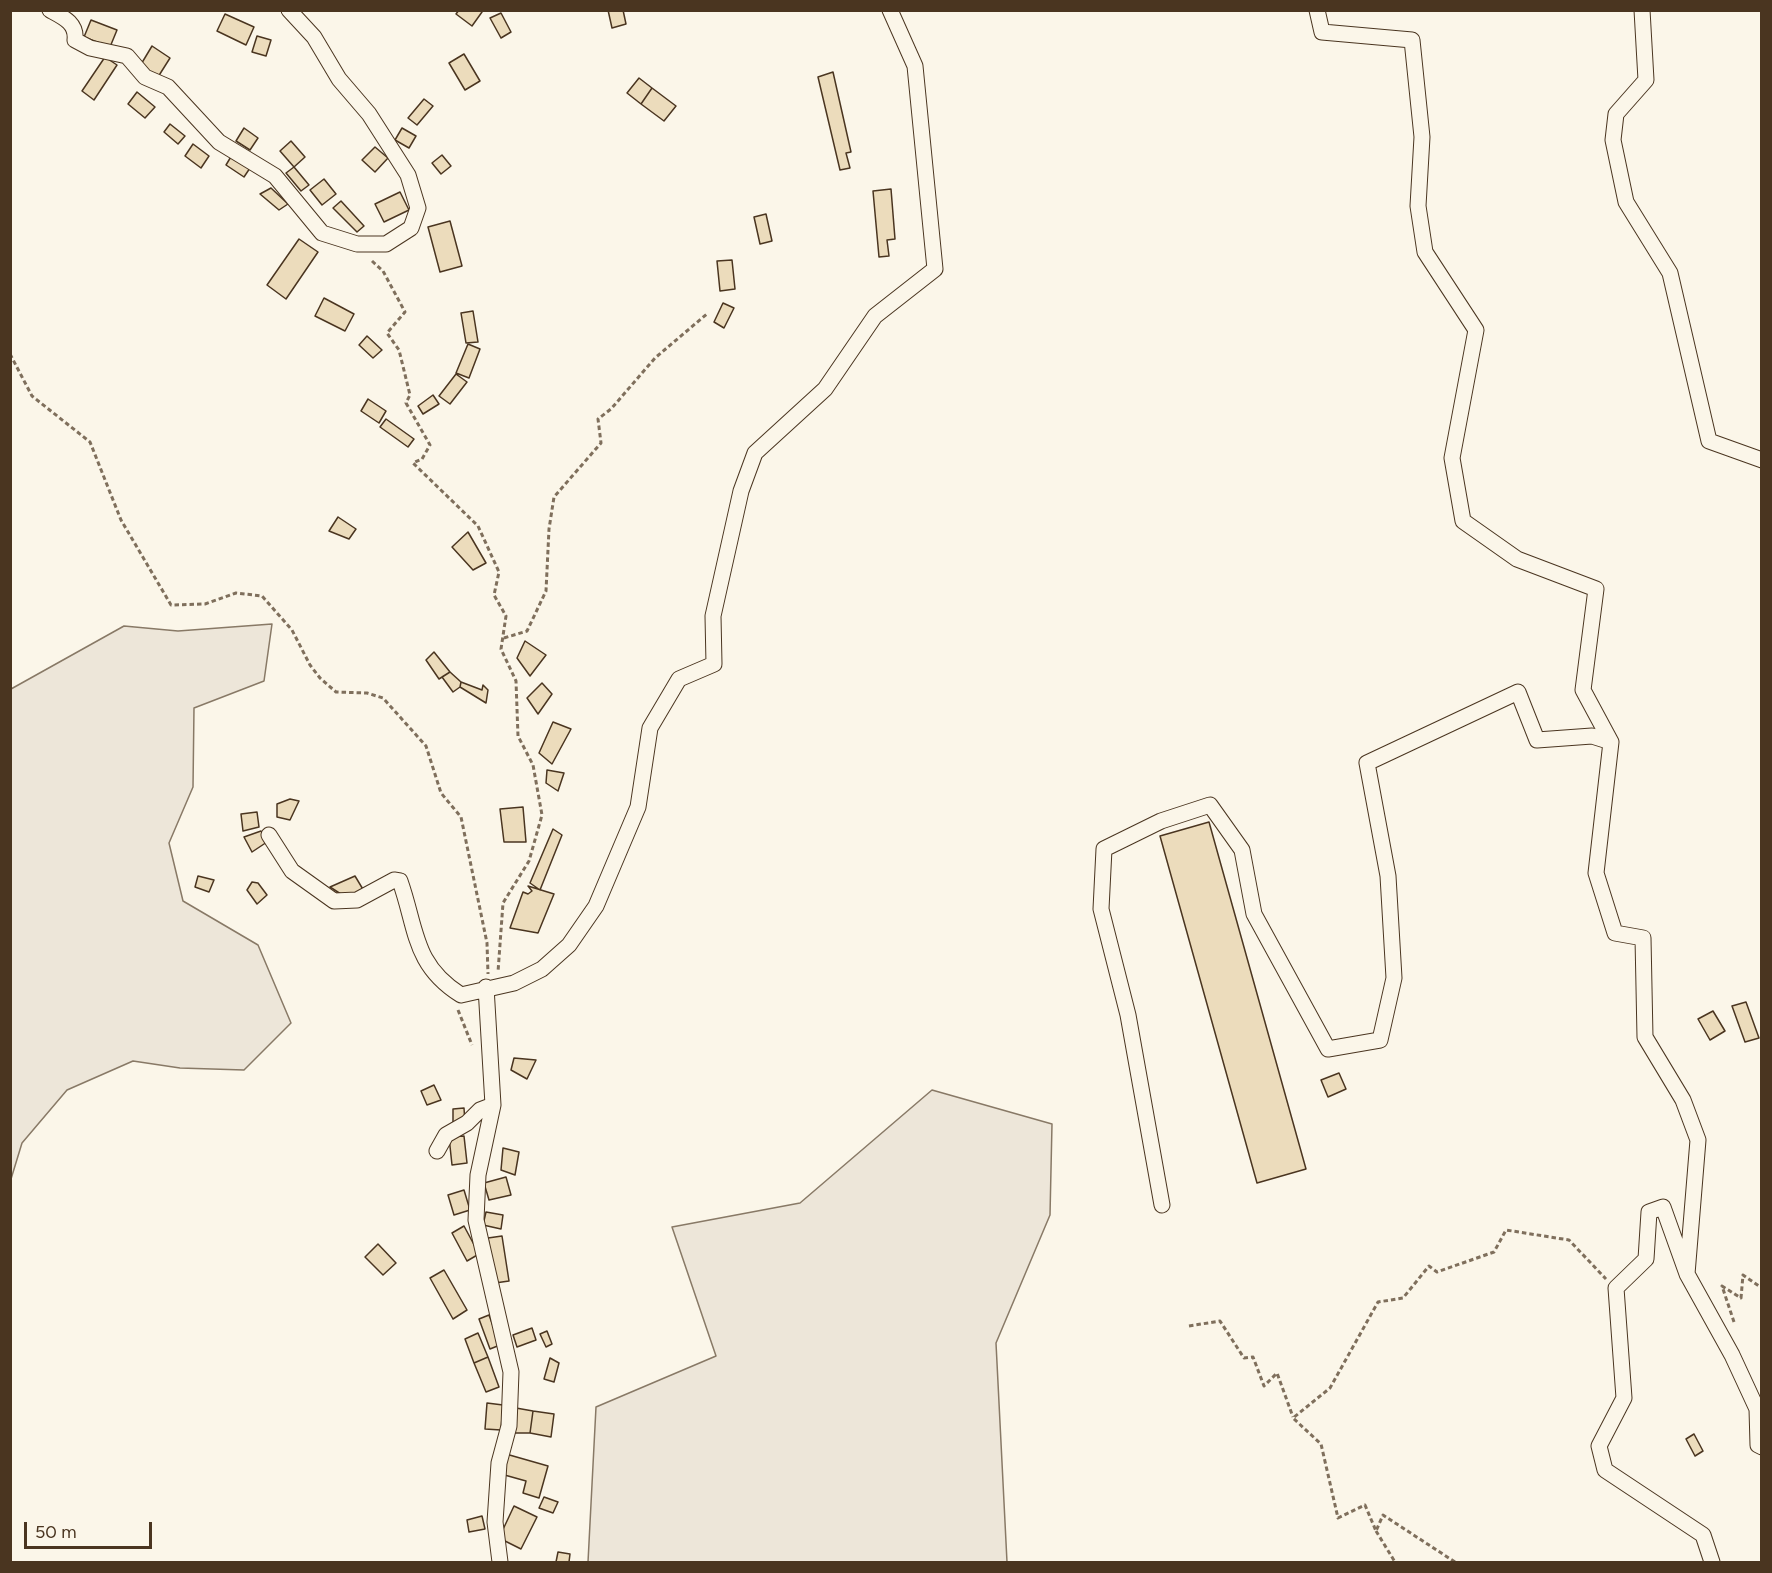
<!DOCTYPE html>
<html>
<head>
<meta charset="utf-8">
<style>
  body { margin:0 }
  #map { position:relative; width:1772px; height:1573px; overflow:hidden; background:#fbf6e9; font-family:Figtree,sans-serif }
  canvas { display:block }
  .frame { position:absolute; inset:0; border:12px solid #4a3520; pointer-events:none }
  .scale { position:absolute; left:24px; top:1522px; width:128px; height:27px; box-sizing:border-box; border:3px solid #4a3520; border-top:0; padding-left:8px; font-size:18px; line-height:21px; white-space:nowrap; color:#4a3520; -webkit-text-stroke:4px #fbf6e9; paint-order:stroke }
</style>
</head>
<body>
<div id="map">
<canvas width="1772" height="1573"></canvas>
<div class="frame"></div>
<div class="scale">50 m</div>
</div>
<script>
const ctx = document.querySelector('canvas').getContext('2d');
ctx.lineJoin = 'round';
function fill(path, color) {
  ctx.fillStyle = color;
  ctx.fill(path, 'evenodd');
}
function stroke(path, color, width, dash) {
  ctx.strokeStyle = color;
  ctx.lineWidth = width;
  ctx.lineCap = dash ? 'butt' : 'round';
  ctx.setLineDash(dash || []);
  ctx.stroke(path);
}
const green = new Path2D(`
  M272 624 264 681 194 708 193 787 169 843 183 901 258 945 291 1023 244 1070 180 1068 133 1061 67 1090 22 1143 11 1179V689L124 626 178 631Z
  M932 1090 1052 1124 1050 1215 996 1343 1007 1562H588L596 1407 716 1356 672 1227 800 1203Z`);
fill(green, '#ede6d9');
stroke(green, '#887966', 1.5);
const building = new Path2D(`
  M459 10H481L482 12 472 26 456 14Z
  M608 10H623L626 24 612 28Z
  M501 13 511 32 501 38 490 18Z
  M225 14 254 27 246 45 217 31Z
  M91 20 117 30 110 47 84 37Z
  M257 36 271 40 266 56 252 52Z
  M152 46 170 58 158 77 140 66Z
  M464 54 480 81 465 90 449 63Z
  M105 57 117 65 94 100 82 91Z
  M833 72 851 152 846 153 850 168 840 170 818 77Z
  M639 78 652 88 641 104 627 93Z
  M652 88 676 106 664 121 641 104Z
  M137 92 155 107 145 118 128 104Z
  M424 99 433 106 417 125 408 118Z
  M170 124 185 136 178 144 164 132Z
  M244 128 258 138 250 150 236 141Z
  M402 128 416 136 409 148 395 140Z
  M291 141 305 157 294 167 280 151Z
  M193 144 209 156 201 168 185 156Z
  M375 147 388 158 375 172 362 160Z
  M232 155 250 168 244 177 226 165Z
  M442 155 451 166 441 174 432 163Z
  M294 167 309 185 301 191 286 173Z
  M324 179 336 194 322 205 310 190Z
  M271 188 288 204 279 210 260 194Z
  M891 189 895 239 887 240 889 256 879 257 873 191Z
  M400 192 409 210 384 222 375 204Z
  M341 201 364 226 357 232 333 208Z
  M766 214 772 241 760 244 754 217Z
  M450 221 462 266 440 272 428 227Z
  M299 239 318 252 286 299 267 285Z
  M732 260 735 289 720 291 717 261Z
  M324 298 354 314 345 331 315 316Z
  M723 303 734 308 724 328 714 322Z
  M473 311 478 342 466 343 461 313Z
  M367 336 382 350 373 358 359 345Z
  M468 344 480 349 469 378 456 373Z
  M456 374 467 382 450 404 439 396Z
  M433 395 439 404 423 414 418 406Z
  M368 399 386 411 379 423 361 411Z
  M386 419 414 439 408 447 380 427Z
  M338 517 356 529 349 539 329 531Z
  M468 532 486 563 473 570 452 547Z
  M525 641 546 655 530 676 517 658Z
  M434 652 450 672 439 679 426 660Z
  M450 672 461 682 460 687 453 692 442 677Z
  M461 682 482 690 483 685 488 690 486 703 460 687Z
  M542 683 552 694 538 714 527 698Z
  M553 722 571 729 552 764 539 753Z
  M547 770 564 773 558 791 546 783Z
  M290 799 299 801 290 820 277 817V804Z
  M523 807 526 842H504L500 809Z
  M257 812 259 827 243 831 241 814Z
  M1209 822 1306 1169 1257 1183 1160 836Z
  M553 829 562 835 540 890 530 883Z
  M261 831 267 842 252 852 244 837Z
  M198 876 214 880 209 892 195 887Z
  M355 876 364 891 347 898 330 887Z
  M252 882 258 883 267 895 257 904 247 890Z
  M528 886 554 894 538 933 510 928 523 892 528 894 532 891Z
  M1746 1002 1759 1038 1745 1042 1732 1006Z
  M1713 1011 1725 1031 1710 1040 1698 1019Z
  M514 1058 536 1060 527 1079 511 1070Z
  M1339 1073 1346 1089 1328 1097 1321 1080Z
  M434 1085 441 1100 427 1105 421 1091Z
  M464 1108 465 1123H453V1109Z
  M464 1136 467 1163 452 1165 449 1137Z
  M503 1148 519 1152 515 1175 501 1170Z
  M506 1177 511 1195 489 1200 484 1183Z
  M464 1190 470 1210 454 1215 448 1195Z
  M486 1212 503 1215 501 1229 483 1225Z
  M464 1226 479 1254 467 1261 452 1233Z
  M502 1236 509 1281 495 1283 488 1238Z
  M378 1244 396 1263 383 1275 365 1257Z
  M444 1270 467 1310 453 1319 430 1278Z
  M489 1315 500 1345 490 1349 479 1319Z
  M532 1328 536 1340 517 1347 513 1335Z
  M547 1331 552 1344 546 1347 540 1334Z
  M478 1333 488 1357 474 1363 465 1339Z
  M488 1357 499 1387 486 1392 474 1363Z
  M550 1358 559 1363 554 1382 544 1379Z
  M487 1403 503 1405 501 1430 485 1429Z
  M516 1408 533 1411 530 1433H514Z
  M533 1411 554 1414 551 1437 530 1433Z
  M1694 1434 1703 1451 1695 1456 1686 1439Z
  M506 1454 548 1466 539 1498 523 1493 526 1481 501 1474Z
  M544 1497 558 1502 553 1513 539 1508Z
  M514 1506 537 1517 521 1549 499 1538Z
  M482 1516 485 1529 469 1532 467 1520Z
  M558 1552 570 1554 569 1562H556Z`);
fill(building, '#ecdcbc');
stroke(building, '#4a3520', 1.5);
const street = new Path2D(`
  M50 10C63 17 77 23 75 40L90 48 127 56 145 77 168 87 219 142 275 176 322 233 357 244H386L411 228 418 208 408 175 369 114 339 79 314 37 289 10
  M1317 10 1322 32 1412 40 1422 137 1418 206 1425 252 1476 330 1452 458 1463 521 1517 559 1596 589 1583 690 1611 742 1596 873 1615 933 1643 938 1645 1037 1683 1100 1698 1140 1687 1274
  M1642 10 1646 80 1616 114 1613 140 1626 202 1670 273 1709 441 1762 460
  M269 835 292 871 334 901 357 900 394 880 400 881C417 929 413 965 461 995L514 983 542 969 569 945 596 906 638 807 650 728 679 679 714 664 713 616 741 491 755 453 825 389 875 316 935 269 915 66 890 10
  M486 987 493 1105 478 1175 476 1220 511 1372 509 1426 499 1463 495 1522 500 1562
  M437 1151 446 1135 467 1123 480 1110 493 1105
  M1162 1205 1128 1015 1101 909 1104 849 1161 821 1210 805 1242 850 1254 914 1328 1049 1380 1040 1394 978 1388 876 1367 763 1518 692 1537 740 1592 736 1611 742
  M1712 1562 1703 1535 1605 1470 1599 1446 1624 1398 1616 1288 1646 1259 1649 1212 1663 1207 1687 1274 1732 1355 1757 1409 1758 1445 1762 1447`);
stroke(street, '#4a3520', 17);
stroke(new Path2D(`
  M372 261 383 271 405 312 387 333 399 350 410 395 406 403 430 445 422 459 413 463 478 526 499 572 494 595 506 616 501 649 516 681 518 736 533 765 542 815 529 861 503 903 498 972
  M10 354 32 396 90 442 121 520 171 605 205 604 236 593 262 596 292 630 310 665 320 678 336 692 367 693 383 698 426 746 441 793 461 817 487 943 488 974
  M504 638 527 631 546 591 549 529 554 497 601 443 598 419 611 409 655 358 708 313
  M458 1010 472 1045
  M1734 1322 1722 1286 1741 1298 1743 1275 1762 1288
  M1189 1326 1220 1321 1244 1358 1253 1357 1264 1386 1277 1373 1293 1417
  M1376 1531 1395 1562
  M1455 1562 1383 1515 1376 1531 1365 1505 1338 1518 1321 1444 1293 1418 1330 1388 1378 1302 1403 1298 1429 1266 1437 1272 1494 1252 1506 1230 1569 1240 1606 1279`), '#7f6f5c', 3, [4.5, 3]);
stroke(street, '#fbf6e9', 15);
</script>
</body>
</html>
